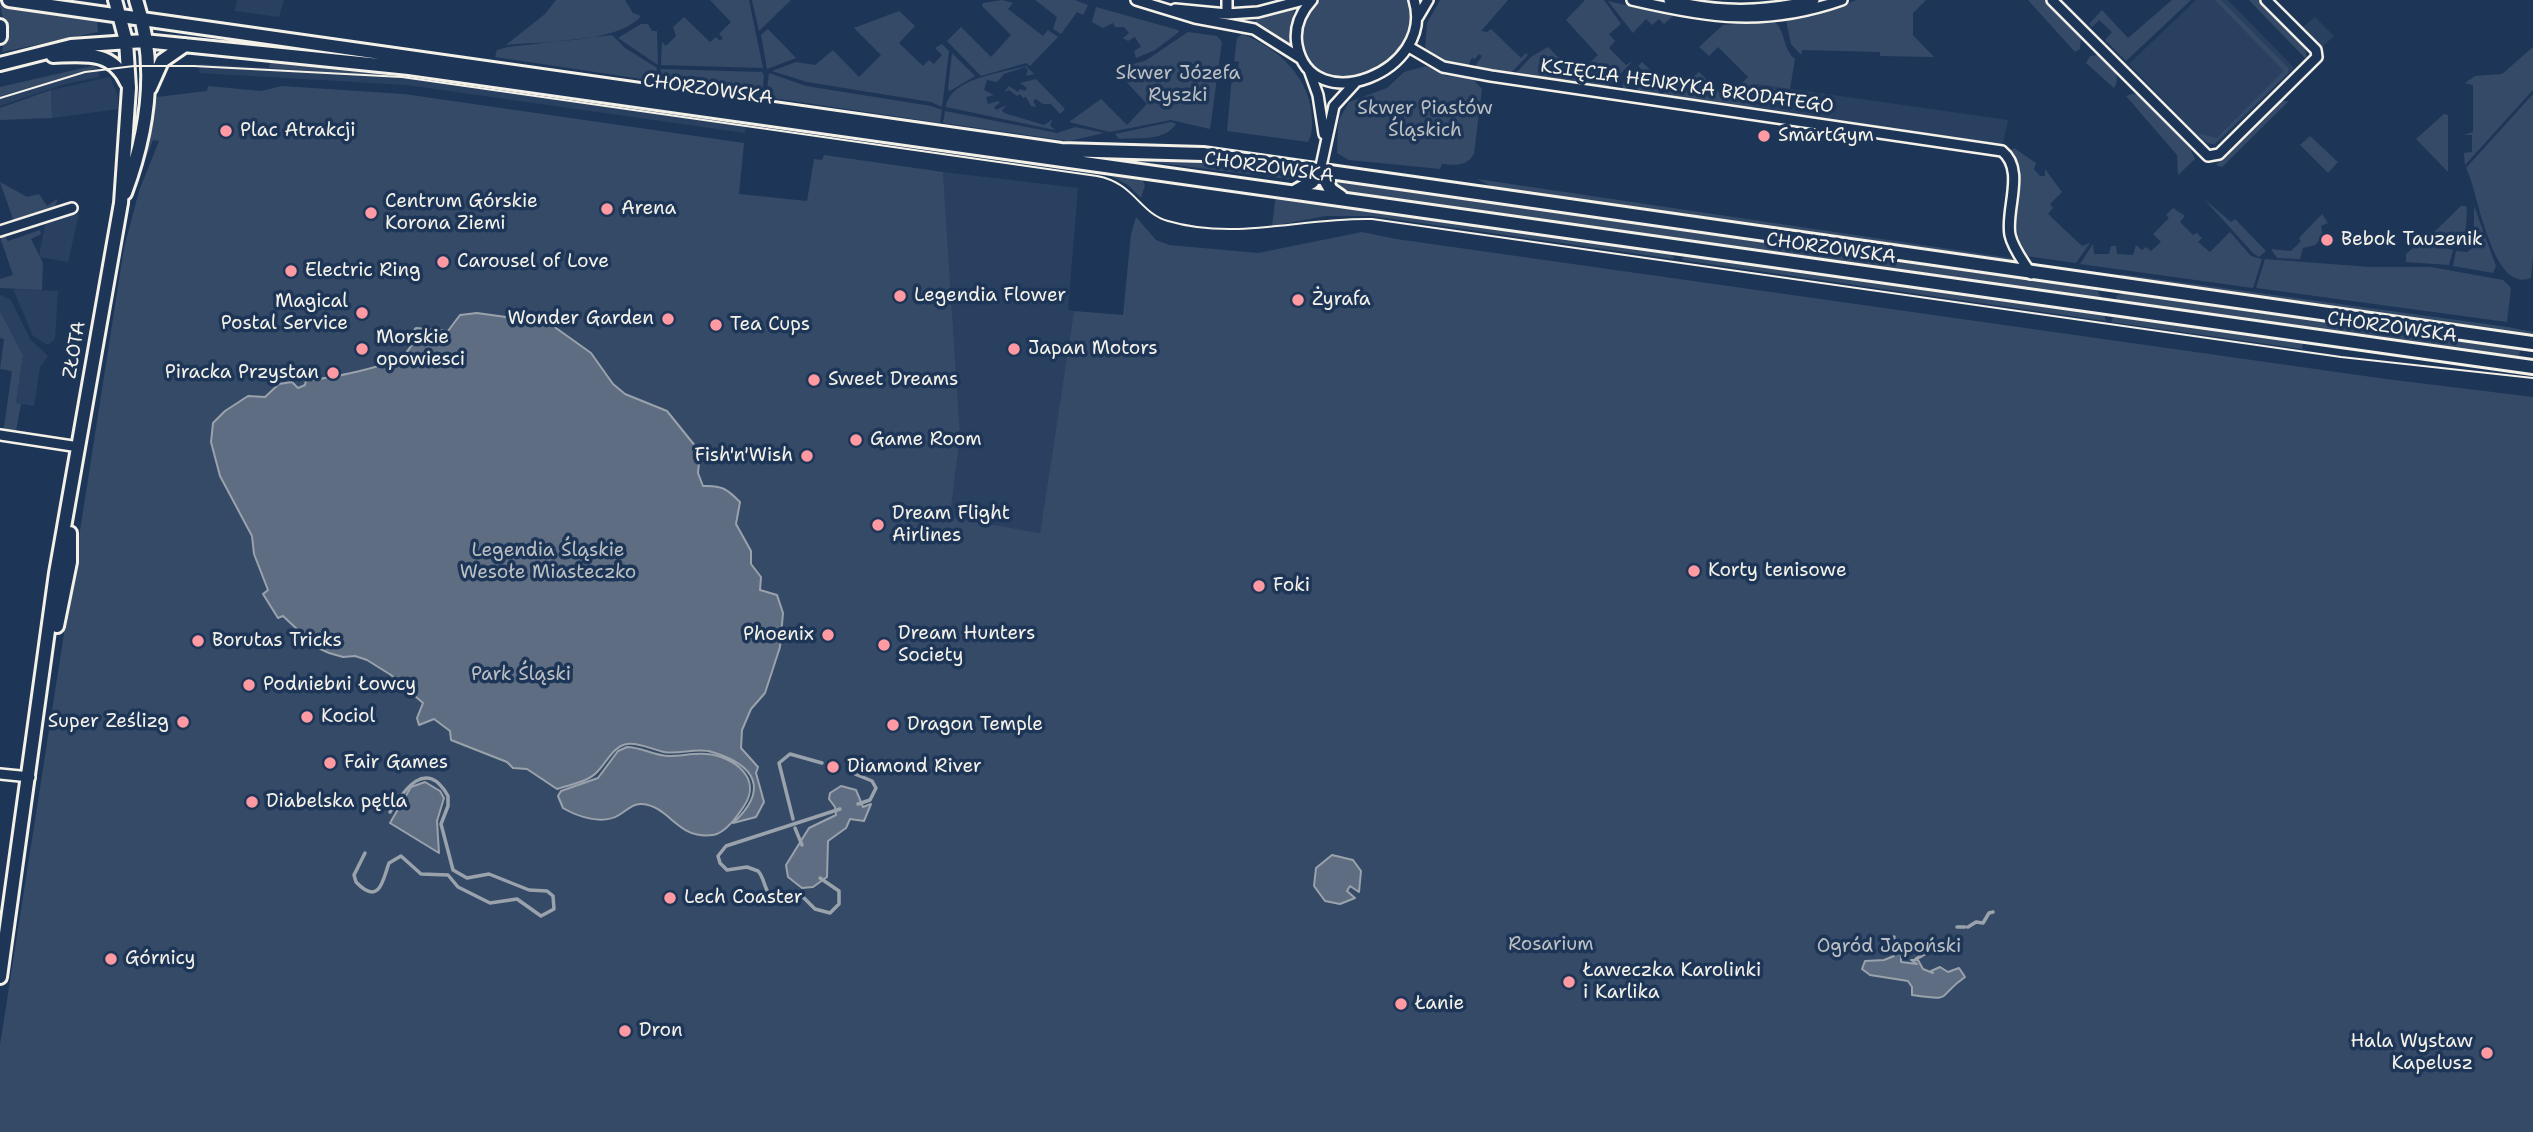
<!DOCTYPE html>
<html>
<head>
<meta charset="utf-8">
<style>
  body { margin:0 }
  canvas { display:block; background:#1d3557 }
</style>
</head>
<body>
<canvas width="2533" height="1132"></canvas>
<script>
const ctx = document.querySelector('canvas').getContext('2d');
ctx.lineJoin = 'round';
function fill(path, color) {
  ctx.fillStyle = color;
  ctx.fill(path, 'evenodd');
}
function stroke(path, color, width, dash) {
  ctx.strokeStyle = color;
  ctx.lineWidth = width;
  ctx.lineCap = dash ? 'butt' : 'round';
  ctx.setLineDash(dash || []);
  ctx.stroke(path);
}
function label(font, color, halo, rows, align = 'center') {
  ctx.font = font + ' "Shantell Sans",sans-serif';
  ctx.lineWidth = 7;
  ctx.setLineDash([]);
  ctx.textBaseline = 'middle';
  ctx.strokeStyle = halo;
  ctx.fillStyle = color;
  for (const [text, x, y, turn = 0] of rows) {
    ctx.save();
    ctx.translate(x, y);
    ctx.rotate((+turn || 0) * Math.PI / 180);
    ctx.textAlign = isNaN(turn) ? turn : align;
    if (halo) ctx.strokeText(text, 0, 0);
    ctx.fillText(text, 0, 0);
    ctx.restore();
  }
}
fill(new Path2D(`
  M237 0H284L279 17 235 11Z
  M2196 0H2228L2294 68 2215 145 2204 142 2129 64Z
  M2315 17 2334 36 2321 48 2301 29Z
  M200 64 394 75 464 83 746 124 745 133 407 85 199 73Z
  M98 68 99 77 62 85 0 106V96Z
  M110 77 118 97V109L52 118 51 90Z
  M1756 84 2008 120 2002 148 1753 112Z
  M943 172 1078 188 1068 310 1074 311 1040 533 950 517 960 435Z
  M79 214 68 262 39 257 46 219Z
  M13 289 58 291 55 339 48 345 33 336Z
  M0 295 11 300 30 339 48 356 40 367 34 406 16 403 23 355 0 311Z`), '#2a4060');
fill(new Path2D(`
  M556 0H625L633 13 641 16C617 44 541 41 506 45L545 14Z
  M710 0H749L763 68 661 65 662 42 666 46 676 36 673 27 684 17 710 42 716 37 720 41 723 38 719 34 731 22Z
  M752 0H791L759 31Z
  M1002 0 1013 3 1008 9 1043 36 1048 30 1058 37 1030 66 1026 63 981 76 947 41 961 27 991 57 1011 35 982 6 983 3Z
  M1035 0H1075L1088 5 1083 15 1077 12 1061 34 1053 29 1057 17Z
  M1321 0H1408C1434 68 1307 113 1302 38 1301 21 1309 10 1321 0Z
  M1440 0H1508L1481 31 1487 32 1491 29 1521 58 1526 53 1528 55 1510 74 1474 68 1482 56 1479 54 1475 59 1472 58 1467 67 1445 62 1425 51 1427 23Z
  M1585 0H1604L1621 24 1609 34 1615 41 1609 48 1626 65 1633 61 1606 88 1514 75 1531 57 1548 47 1576 75 1598 55 1566 20Z
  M1856 0H1926L1913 13V35L1934 57 1880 56V52L1802 50 1801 55 1791 44 1786 20 1832 10Z
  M2028 0H2045L2081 37 2080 49 2075 52Z
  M2172 0H2191L2126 61 2105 40 2112 32 2099 20 2092 27 2089 24 2102 10 2128 38Z
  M2215 0H2221L2288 68V73L2214 144 2208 143 2197 133 2217 138 2284 71Z
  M2249 0H2259L2304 44 2307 60Z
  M1608 1 1673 16 1664 24 1659 19 1652 25 1646 19 1633 33Z
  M0 5 97 18 98 32 2 52 6 30Z
  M1096 7 1178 30 1179 32 1155 50 1136 58 1134 51 1141 47 1135 37 1128 41 1123 38 1129 33 1124 27H1115L1113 23 1103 28 1092 22Z
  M1294 10 1290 43 1255 22 1257 17Z
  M899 11 915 26 899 43 923 66 929 60 934 64 942 55 935 48 942 44 949 51 942 107 931 102 807 82 772 71 796 62 815 65 833 50 859 77 881 55 854 28Z
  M1775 22C1786 32 1782 48 1795 59L1790 89 1757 84 1753 109 1660 96 1674 82 1676 89 1688 87V81L1699 72 1726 99 1748 77 1718 47 1709 56 1699 47 1723 25Z
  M641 24H648L652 31H657L658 65 618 38Z
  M768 29 796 58 767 69 761 35Z
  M1188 32 1217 36 1222 42 1210 129 1171 120 1110 132 1069 122 1101 99 1127 125 1147 104 1119 74 1120 67 1145 61Z
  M1242 34C1279 48 1312 79 1312 121 1312 129 1312 136 1308 142L1227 131 1232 76H1237L1239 62 1234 61 1237 38Z
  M612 35 625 48 657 68 655 81 495 57 497 50 508 47Z
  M2533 47V90L2465 165 2464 153 2472 152V135H2464L2473 132V85L2465 83 2475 76 2502 74Z
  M952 53 975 76 950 91 948 89Z
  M2099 55C2109 65 2123 74 2114 88L2086 63 2090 56Z
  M270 61 422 75 746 121V124L431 79 269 68Z
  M1642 62 1666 85 1656 95 1622 90 1624 80 1627 82 1626 88 1636 90 1641 84 1627 76 1629 74 1635 79 1638 77 1632 71 1635 68 1641 74 1643 71 1638 66Z
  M92 66 98 68 0 96V87Z
  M1026 66 1034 74 1026 76 1028 70 1025 67 1004 74 997 82 987 80 984 90 994 95 986 97 988 104 998 101 1000 103 994 107 996 110 1007 105 1002 110 1004 113 1044 125 1053 119 1050 125 1055 130 946 107C950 78 1002 73 1026 66Z
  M1426 66 1446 76 1472 78 1482 89 1474 154C1466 167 1455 165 1442 164L1440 169 1349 160 1337 153 1338 122 1349 102 1387 88 1404 72Z
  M661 69 762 72 764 75 762 97 659 82Z
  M769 73 806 86 931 106 942 110 940 123 766 97Z
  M1036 79 1065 109 1060 114 1051 104H1043L1036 99 1033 101 1036 107 1031 106 1026 97 1023 98 1020 94 1017 96 1009 90 1004 92 1009 86 1018 92 1020 89 1025 91 1027 88 1020 83Z
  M208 86 261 91 282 86 404 94 744 143 739 194 807 201 814 159 822 160 824 155 943 172 960 435 950 517 1040 533 1074 311 1123 315 1131 234 1136 217 1156 240 1169 245 1258 253 1362 232 1396 239 2386 379 2533 397V1132H0V1045L124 248 139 191 159 141 153 140 144 163 157 97 207 91Z
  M51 90 52 118 0 120V108Z
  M2132 94 2139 95 2190 148 2195 159 2178 175 2177 155 2126 96Z
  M2533 94V256L2531 278C2491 294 2478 189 2466 168Z
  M2281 101H2289L2222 167 2216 165Z
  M945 111 1057 133 1075 127 1104 133 1069 141 943 123Z
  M2444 114 2448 115V172L2416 139Z
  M1171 122 1176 124C1164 142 1138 137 1119 139L1115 134Z
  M2310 136 2338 162 2328 173 2300 145Z
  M2014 148 2036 163 2034 169 2040 176H2045V169L2062 192 2050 204 2053 208 2048 214 2082 246 2090 243 2076 263 2026 256C2003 222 2032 180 2009 151Z
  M986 155 1141 177 1145 185 1141 198 1128 185 1109 175 979 157Z
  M1129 157 1185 158 1306 175 1307 178 1304 181 1127 159Z
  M1334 179 2096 289 2101 297 2093 301 1353 193 1334 188 1331 182Z
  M1477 179 2017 259 2018 264 1499 190Z
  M0 182 27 197 39 194 47 206 57 199V202L53 209 0 226 13 219Z
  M1276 194 1672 251 1674 259 1372 216H1326L1272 226Z
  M2204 199 2231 222 2235 219 2266 251 2259 257 2253 253Z
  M2461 206H2466L2467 210 2465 240 2454 243 2428 238Z
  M2474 206 2496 266 2493 273 2453 266 2456 251 2467 252 2474 247Z
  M2173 208 2185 216 2180 222 2193 235 2197 233 2202 238 2198 242 2210 252 2230 232 2251 256 2262 259 2253 288 2080 264 2093 244 2094 254H2109L2111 246H2116L2117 254 2133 255 2136 245 2142 250 2146 247 2151 251 2161 242 2153 234 2169 218 2166 215Z
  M2322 214 2328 223 2321 226 2323 237 2315 245 2303 248 2300 259 2277 258 2271 249 2291 251 2301 241 2299 238Z
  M40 230 41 234 31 239 43 263 42 290 0 288V279L13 275 0 237 4 235 8 241Z
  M2420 242 2453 250 2449 265 2406 262V254Z
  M1685 254 2104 314 2106 321 1682 260Z
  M2265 259 2370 267H2431L2503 280 2511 288 2507 322 2256 288Z
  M2120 274 2508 327 2533 332V337L2132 282V277H2128L2127 281Z
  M2125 293 2520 347 2519 359 2118 303 2116 296Z
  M0 311 23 355 16 403 21 404 16 431 4 430V427L12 371 0 369 4 339 0 338Z
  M2114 315 2303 341 2302 349 2111 322Z`), '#354a67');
const water = new Path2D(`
  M477 313 549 323 591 353 613 384 625 394 667 411 700 452 698 473 703 486C722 485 727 489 740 502L736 524 751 551V564L761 577 760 590 777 595 783 613 780 647 765 693 751 709 742 730 741 748 758 767 756 773 764 802 756 817 733 823C770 789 755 765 712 752 697 747 679 755 664 752 653 750 639 742 627 744 613 746 606 764 596 773 587 782 569 785 557 789L527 769 513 768 507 762 451 740 450 731 434 719 419 725 417 718 423 703 391 675 367 660 355 656 343 657 329 653 316 647 283 616 278 618 263 594 268 590 254 554 252 536 220 476 211 442 213 423 225 411 248 396 265 397 279 384 292 382 298 388 305 385 306 380C327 379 390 367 405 354 409 350 412 344 415 340L413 331 416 328 448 331 460 315Z
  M627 747C641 747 655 756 669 756 681 756 694 753 706 754 733 756 763 778 744 806 738 815 726 833 713 835 677 840 670 806 642 804 633 803 626 811 619 815 603 825 578 817 563 808L558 796 561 791 598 778 618 751Z
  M425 782 440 791 444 798 437 821 439 853 390 823 411 787Z
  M841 786 856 790 863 807 871 804 864 821 850 819 846 828 828 841 827 877 813 887 802 888 788 877 786 865 809 828 836 815 835 807 829 799 830 793Z
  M1332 855 1353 860 1361 871 1359 892 1350 886 1347 891 1355 898 1340 904 1325 901 1314 886 1316 868Z
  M1882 940 1897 944 1895 949 1901 955V962L1917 964 1911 960H1918L1923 969 1933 973 1931 971 1940 967 1948 972 1959 968 1965 977C1935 998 1955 1001 1912 995V987L1908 981 1870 975 1862 969 1865 961 1884 960 1894 956 1889 945 1883 943Z`);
fill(water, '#5e6d82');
stroke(water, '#9aa2ab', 2);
stroke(new Path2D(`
  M855 774 872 781 876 788 870 800 858 804
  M793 819 779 763 790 754 822 763
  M795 828 802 845
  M365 853 354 875 356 882C380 907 383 879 389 863L401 856 421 874 448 875 458 887 490 903 517 899 541 916 554 909 553 896 547 891 529 890 489 874 467 878 453 870 441 824 448 806V796C426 757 404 790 390 812
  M820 878 839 891V904L830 913 815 909 799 893C794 894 788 898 783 899 763 901 767 880 758 871L747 867 727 870 720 863 718 856 726 846 840 809
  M1957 927H1965
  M1968 927 1976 922 1983 923 1989 913 1993 912
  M1887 940 1894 937 1893 944
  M1916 959 1936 947`), '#9aa2ab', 3.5);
const street = new Path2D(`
  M1136 0 1195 18 1254 29 1300 58
  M1312 0C1300 13 1294 28 1297 45 1311 120 1436 72 1414 0
  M1632 0C1709 18 1765 27 1842 0
  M1669 0C1719 13 1764 12 1814 0
  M2052 0 2208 156 2219 154 2317 57 2316 50 2266 0
  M1175 9 1227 14 1258 12 1304 0
  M1227 14V0
  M1418 17 1428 0
  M1409 47 1443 67 1491 76 2002 151C2026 170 2005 210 2010 235 2013 249 2024 262 2031 274
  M1309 70 1318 95 1324 134
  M1320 171 1334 106 1355 83
  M0 231 72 208
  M0 435 79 447
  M0 774 30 777`);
const secondary = new Path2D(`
  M9 0 1061 150 1203 154 2533 343
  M0 26V37
  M53 56C85 55 112 50 127 83
  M0 64 71 46 144 41 409 68 2533 367
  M150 88 162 61 185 45
  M1320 171 1331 190 1341 197
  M1296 191 1312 182 1320 171
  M125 193C148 131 158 64 136 0
  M57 626 70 562V533
  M0 977 56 573 121 203 129 88 126 41 115 0`);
stroke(street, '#f4f1e8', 14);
stroke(secondary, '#f4f1e8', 18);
stroke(street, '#1d3557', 9);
stroke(secondary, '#1d3557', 12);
stroke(new Path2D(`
  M0 98 85 72 134 66H194L402 77 1097 176C1135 183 1139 213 1168 221 1236 241 1304 217 1372 219L2341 357 2533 378`), '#f4f1e8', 2);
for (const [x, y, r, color] of [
  [226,131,7,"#ff9aa2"],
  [1764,136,7,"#ff9aa2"],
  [607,209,7,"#ff9aa2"],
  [371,213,7,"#ff9aa2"],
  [2327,240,7,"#ff9aa2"],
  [443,262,7,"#ff9aa2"],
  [291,271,7,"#ff9aa2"],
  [900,296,7,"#ff9aa2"],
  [1298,300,7,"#ff9aa2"],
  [362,313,7,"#ff9aa2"],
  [668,319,7,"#ff9aa2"],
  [716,325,7,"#ff9aa2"],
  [362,349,7,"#ff9aa2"],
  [1014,349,7,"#ff9aa2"],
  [333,373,7,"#ff9aa2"],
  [814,380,7,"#ff9aa2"],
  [856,440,7,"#ff9aa2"],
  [807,456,7,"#ff9aa2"],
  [878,525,7,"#ff9aa2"],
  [1694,571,7,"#ff9aa2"],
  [1259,586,7,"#ff9aa2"],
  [828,635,7,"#ff9aa2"],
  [198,641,7,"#ff9aa2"],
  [884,645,7,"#ff9aa2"],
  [249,685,7,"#ff9aa2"],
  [307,717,7,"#ff9aa2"],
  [183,722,7,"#ff9aa2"],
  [893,725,7,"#ff9aa2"],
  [330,763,7,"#ff9aa2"],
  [833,767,7,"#ff9aa2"],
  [252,802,7,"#ff9aa2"],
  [670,898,7,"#ff9aa2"],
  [111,959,7,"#ff9aa2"],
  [1569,982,7,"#ff9aa2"],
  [1401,1004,7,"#ff9aa2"],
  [625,1031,7,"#ff9aa2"],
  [2487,1053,7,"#ff9aa2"]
]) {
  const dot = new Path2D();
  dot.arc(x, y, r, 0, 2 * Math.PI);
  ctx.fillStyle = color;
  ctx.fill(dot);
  stroke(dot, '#1d3557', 2.5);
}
label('19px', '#bbbfc1', '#1d3557', [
  ["Skwer Józefa",1178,74],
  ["Ryszki",1178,96],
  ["Skwer Piastów",1425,109],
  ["Śląskich",1425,131],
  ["Legendia Śląskie",548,551],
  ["Wesołe Miasteczko",548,573],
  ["Park Śląski",521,675],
  ["Rosarium",1551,945],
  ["Ogród Japoński",1889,947]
]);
label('19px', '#f4f1e8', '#1d3557', [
  ["KSIĘCIA HENRYKA BRODATEGO",1687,87,8],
  ["CHORZOWSKA",708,90,8],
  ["CHORZOWSKA",1269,168,8],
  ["CHORZOWSKA",1831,249,8],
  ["CHORZOWSKA",2392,328,8],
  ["ZŁOTA",75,350,-80]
]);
label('19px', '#f4f1e8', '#1d3557', [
  ["Plac Atrakcji",240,131],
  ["SmartGym",1778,136],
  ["Centrum Górskie",385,202],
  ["Korona Ziemi",385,224],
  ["Arena",621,209],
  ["Bebok Tauzenik",2341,240],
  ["Carousel of Love",457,262],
  ["Electric Ring",305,271],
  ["Legendia Flower",914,296],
  ["Żyrafa",1312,300],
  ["Magical",348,302,"right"],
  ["Postal Service",348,324,"right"],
  ["Wonder Garden",654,319,"right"],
  ["Tea Cups",730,325],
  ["Morskie",376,338],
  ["opowiesci",376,360],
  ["Japan Motors",1028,349],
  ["Piracka Przystan",319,373,"right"],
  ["Sweet Dreams",828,380],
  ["Game Room",870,440],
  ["Fish'n'Wish",793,456,"right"],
  ["Dream Flight",892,514],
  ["Airlines",892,536],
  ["Korty tenisowe",1708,571],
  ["Foki",1273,586],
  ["Dream Hunters",898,634],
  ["Society",898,656],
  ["Phoenix",814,635,"right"],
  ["Borutas Tricks",212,641],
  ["Podniebni Łowcy",263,685],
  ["Kociol",321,717],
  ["Super Ześlizg",169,722,"right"],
  ["Dragon Temple",907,725],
  ["Fair Games",344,763],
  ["Diamond River",847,767],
  ["Diabelska pętla",266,802],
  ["Lech Coaster",684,898],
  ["Górnicy",125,959],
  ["Ławeczka Karolinki",1583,971],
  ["i Karlika",1583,993],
  ["Łanie",1415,1004],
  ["Dron",639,1031],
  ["Hala Wystaw",2473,1042,"right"],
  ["Kapelusz",2473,1064,"right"]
], 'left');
</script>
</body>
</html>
